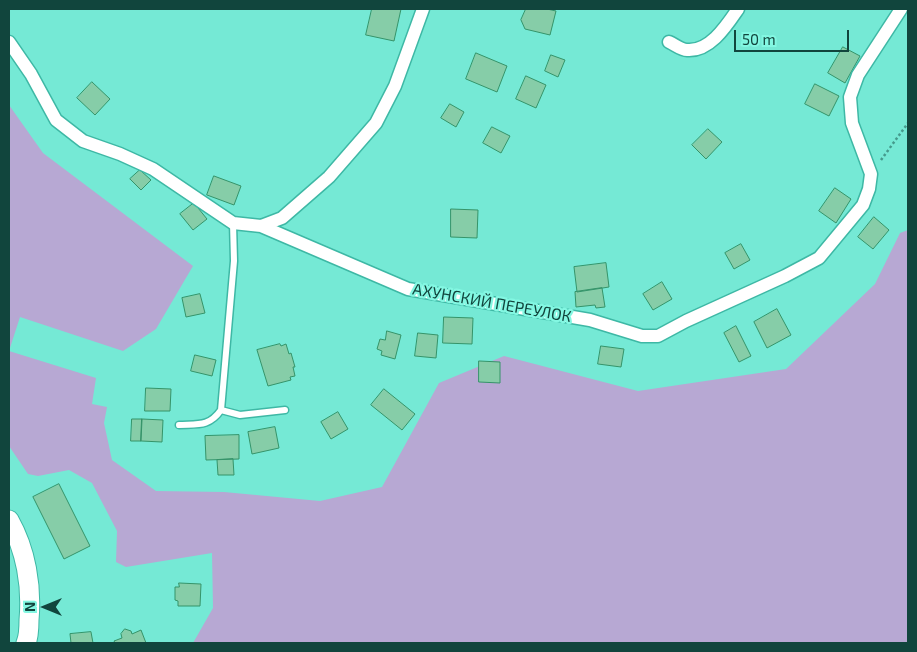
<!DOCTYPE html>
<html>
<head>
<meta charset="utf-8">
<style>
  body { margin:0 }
  #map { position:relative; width:917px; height:652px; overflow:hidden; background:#75e9d5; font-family:"Exo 2",sans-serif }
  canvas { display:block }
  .frame { position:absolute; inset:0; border:10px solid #11453d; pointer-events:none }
  .north { position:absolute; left:20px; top:582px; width:50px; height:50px; -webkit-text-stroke:4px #83f7e2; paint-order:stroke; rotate:270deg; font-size:14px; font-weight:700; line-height:20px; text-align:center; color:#11453d }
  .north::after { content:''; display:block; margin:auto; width:18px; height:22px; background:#11453d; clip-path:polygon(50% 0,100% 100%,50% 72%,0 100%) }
  .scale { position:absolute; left:734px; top:30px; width:115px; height:22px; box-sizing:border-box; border:2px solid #11453d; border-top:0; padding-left:6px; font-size:15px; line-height:18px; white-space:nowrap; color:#11453d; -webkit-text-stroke:4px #83f7e2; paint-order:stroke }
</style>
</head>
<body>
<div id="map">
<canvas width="917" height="652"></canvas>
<div class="frame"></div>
<div class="north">N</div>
<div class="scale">50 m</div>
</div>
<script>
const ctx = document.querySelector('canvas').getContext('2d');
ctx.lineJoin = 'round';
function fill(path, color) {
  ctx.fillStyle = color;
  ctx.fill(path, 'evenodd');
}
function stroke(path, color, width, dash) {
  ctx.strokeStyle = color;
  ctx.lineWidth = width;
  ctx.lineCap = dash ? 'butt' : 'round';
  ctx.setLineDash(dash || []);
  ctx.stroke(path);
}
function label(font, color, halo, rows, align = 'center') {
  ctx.font = font + ' "Exo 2",sans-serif';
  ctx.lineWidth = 4.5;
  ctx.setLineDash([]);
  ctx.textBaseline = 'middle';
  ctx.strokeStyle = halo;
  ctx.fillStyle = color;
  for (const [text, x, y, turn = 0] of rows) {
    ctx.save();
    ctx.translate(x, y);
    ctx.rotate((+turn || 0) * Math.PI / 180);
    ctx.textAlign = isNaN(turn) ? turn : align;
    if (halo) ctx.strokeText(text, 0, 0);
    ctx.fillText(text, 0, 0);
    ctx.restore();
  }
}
fill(new Path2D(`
  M9 105 43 153 193 266 156 329 123 351 20 317 9 351 96 378 92 404 107 407 104 423 112 460 156 491 224 492 320 501 382 487 439 383 504 356 638 391 786 369 875 284 900 233 908 230V643H193L213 608 212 553 126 567 116 562 117 531 92 483 69 470 38 476 28 474 9 446Z`), '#b7a8d3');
const building = new Path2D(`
  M372 9H401L394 41 366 35Z
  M526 9H547L556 11 550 35 525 29 521 20Z
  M843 47 860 56 845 83 828 73Z
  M476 53 507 66 497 92 466 79Z
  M551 55 565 60 558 77 545 71Z
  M526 76 546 85 536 108 516 99Z
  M92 82 110 99 95 115 77 98Z
  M815 84 839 96 829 116 805 104Z
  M450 104 464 112 456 127 441 118Z
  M492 127 510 136 501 153 483 143Z
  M708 129 722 142 706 159 692 145Z
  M140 170 151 180 141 190 130 179Z
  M214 176 241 186 234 205 207 195Z
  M835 188 851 199 836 223 819 211Z
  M194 203 207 219 193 230 180 214Z
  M451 209 478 210 477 238 451 237Z
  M874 217 889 230 873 249 858 237Z
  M741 244 750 260 734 269 725 253Z
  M606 263 609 287 577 292 574 267Z
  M662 282 672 299 653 310 643 294Z
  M602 288 605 307 596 308 595 305 576 307 575 292Z
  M200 294 205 313 186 317 182 298Z
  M777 309 791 335 767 348 754 322Z
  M444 317 473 318 472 344 443 343Z
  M736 326 751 356 739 362 724 333Z
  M387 331 401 335 395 359 381 355 382 351 377 349 380 339 385 340Z
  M418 333 438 335 436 358 415 356Z
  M280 344 281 346 286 344 289 354 291 353 295 367H293L295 376 290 377 291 380 268 386 257 350Z
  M601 346 624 349 621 367 598 364Z
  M195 355 216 360 212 376 191 371Z
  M479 361 500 362V383L479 382Z
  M146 388 171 389 170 411H145Z
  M384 389 415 414 402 430 371 405Z
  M338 412 348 429 331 439 321 422Z
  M132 419H142L141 441H131Z
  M142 419 163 420 162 442 141 441Z
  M275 427 279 448 252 454 248 432Z
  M239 435V459L206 460 205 436Z
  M233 459 234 475H218L217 460Z
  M59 484 90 546 64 559 33 497Z
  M179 583 201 584 200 606H178V601L175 600V587H179Z
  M125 629 131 631 132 634 141 630 146 643H115L114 641 122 638 121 634Z
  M91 632 93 643H71L70 634Z`);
fill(building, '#86cda8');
stroke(building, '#359369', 1);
const lane = new Path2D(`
  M221 410 240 415 285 410
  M179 425C198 424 209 427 221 410L234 261 233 223`);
const street = new Path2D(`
  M9 42 31 74 56 120 83 141 120 154 153 169 233 223 261 226 408 289 590 320 642 336H658L686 321 785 276 819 258 863 205 869 189 871 174 852 123 850 97 858 75 901 9
  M669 42C674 44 681 50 687 50 710 52 727 25 738 9
  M261 226 282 218 329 177 376 123 395 86 423 9`);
const secondary = new Path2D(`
  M9 520C26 550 32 586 29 620 29 628 29 636 26 643`);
stroke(lane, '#3eb8a5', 9);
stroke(street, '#3eb8a5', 15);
stroke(secondary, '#3eb8a5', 21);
stroke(new Path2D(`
  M881 160 908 123`), '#459a8c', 2.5, [2.5, 2.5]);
stroke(lane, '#fff', 6);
stroke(street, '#fff', 12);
stroke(secondary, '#fff', 19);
label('16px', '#11453d', '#83f7e2', [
  ["АХУНСКИЙ ПЕРЕУЛОК",492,303,10]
]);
</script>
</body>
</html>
